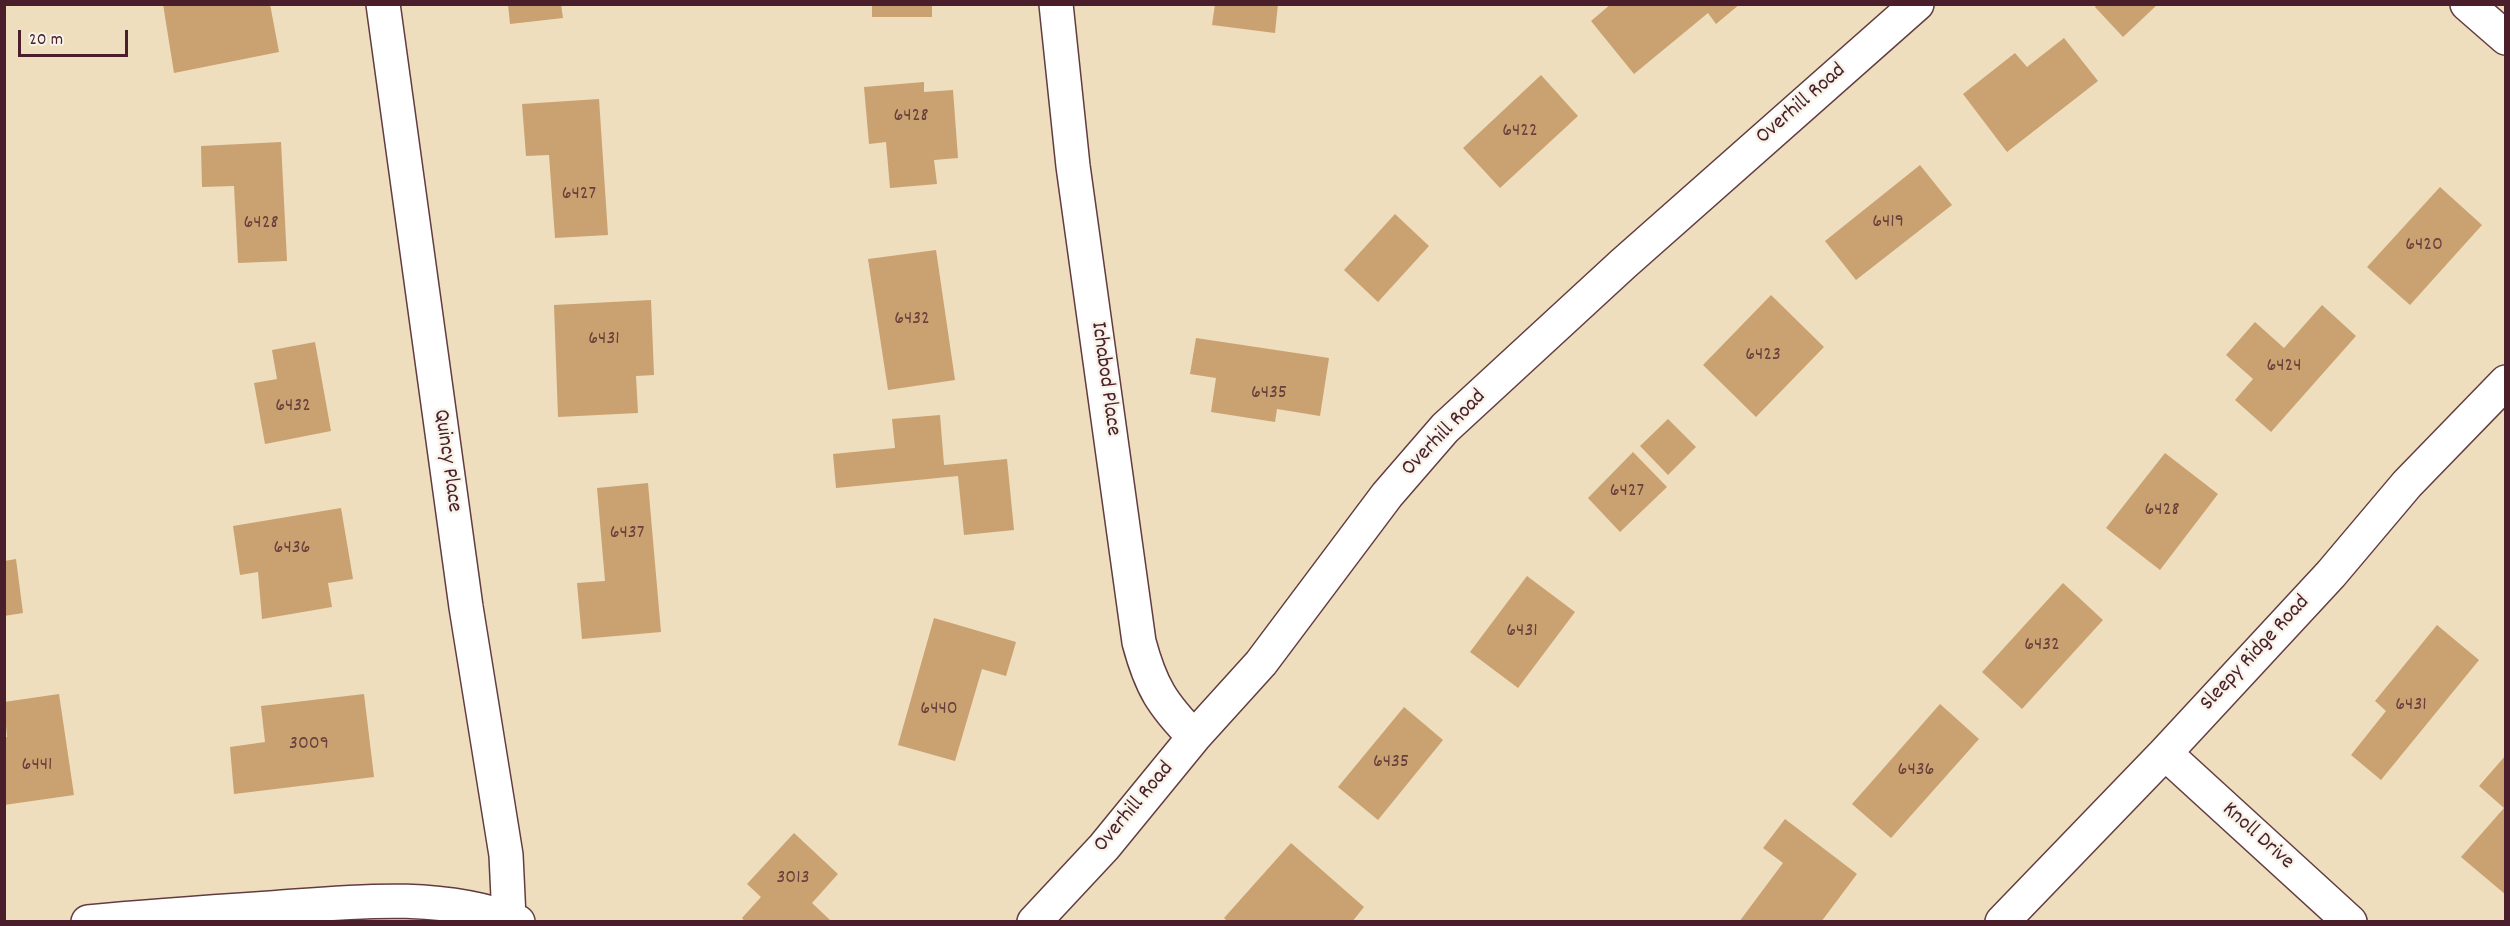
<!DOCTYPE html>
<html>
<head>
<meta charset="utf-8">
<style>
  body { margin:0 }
  #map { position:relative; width:2510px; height:926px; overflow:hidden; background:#eedebd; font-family:Dekko,sans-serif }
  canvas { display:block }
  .frame { position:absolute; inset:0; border:6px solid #4a1f2b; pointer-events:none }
  .scale { position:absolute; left:18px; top:30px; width:110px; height:27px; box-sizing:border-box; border:3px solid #4a1f2b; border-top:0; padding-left:8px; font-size:18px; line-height:21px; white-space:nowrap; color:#4a1f2b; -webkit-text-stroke:4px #f7f3e8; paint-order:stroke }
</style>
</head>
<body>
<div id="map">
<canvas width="2510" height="926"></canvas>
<div class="frame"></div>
<div class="scale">20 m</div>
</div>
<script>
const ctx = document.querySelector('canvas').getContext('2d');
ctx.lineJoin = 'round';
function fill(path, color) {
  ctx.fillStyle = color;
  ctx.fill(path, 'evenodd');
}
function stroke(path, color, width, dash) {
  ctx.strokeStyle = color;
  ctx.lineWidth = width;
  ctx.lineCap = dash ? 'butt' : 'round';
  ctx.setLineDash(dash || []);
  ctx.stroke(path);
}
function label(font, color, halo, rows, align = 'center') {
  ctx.font = font + ' Dekko,sans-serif';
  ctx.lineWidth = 5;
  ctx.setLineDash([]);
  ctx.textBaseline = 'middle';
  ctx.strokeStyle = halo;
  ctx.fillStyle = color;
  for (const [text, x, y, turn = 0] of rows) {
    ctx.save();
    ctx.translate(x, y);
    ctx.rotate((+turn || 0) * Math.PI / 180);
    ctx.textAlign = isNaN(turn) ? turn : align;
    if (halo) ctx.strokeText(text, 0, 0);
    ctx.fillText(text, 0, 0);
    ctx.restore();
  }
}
fill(new Path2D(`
  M163 4H270L279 52 174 73Z
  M508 4H561L563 18 510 24Z
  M872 4H932V17H872Z
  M1215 4H1278L1275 33 1212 25Z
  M1611 4H1740L1716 24 1708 13 1634 74 1591 21Z
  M2097 4H2158L2123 37 2095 7Z
  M2064 38 2098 81 2007 152 1963 94 2015 53 2027 67Z
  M1541 75 1578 116 1500 188 1463 148Z
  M924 82V92L953 90 958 158 934 160 937 184 890 188 886 142 869 144 864 87Z
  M599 99 608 235 555 238 549 155 526 156 522 104Z
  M281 142 287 261 238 263 234 186 202 187 201 146Z
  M1920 165 1952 205 1856 280 1825 241Z
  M2440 187 2482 225 2410 305 2367 267Z
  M1395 214 1429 246 1378 302 1344 270Z
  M936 250 955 380 888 390 868 259Z
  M1771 295 1824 347 1756 417 1703 365Z
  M651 300 654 375 636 376 638 413 558 417 554 305Z
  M2322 305 2356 336 2271 432 2235 400 2253 379 2226 355 2255 322 2284 348Z
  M1196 338 1329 358 1320 416 1277 409 1275 422 1211 412 1216 378 1190 374Z
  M315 342 331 431 265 444 254 383 277 379 272 350Z
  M940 415 944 465 1007 459 1014 530 964 535 958 476 836 488 833 454 895 448 892 419Z
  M1668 419 1696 447 1668 475 1640 446Z
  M1633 452 1667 487 1620 532 1588 498Z
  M2165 453 2218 494 2160 570 2106 528Z
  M648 483 661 632 582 639 577 583 605 581 597 488Z
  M341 508 353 579 328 583 332 607 262 619 258 572 240 575 233 526Z
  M16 559 23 613 4 616V561Z
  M1527 576 1575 612 1518 688 1470 652Z
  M2063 583 2103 620 2022 709 1982 672Z
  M934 618 1016 642 1006 676 982 669 955 761 898 745Z
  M2437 625 2479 660 2381 780 2351 755 2386 711 2375 701Z
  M59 694 74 795 4 805V737H7L4 702Z
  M364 694 374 777 234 794 230 747 265 742 261 706Z
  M1940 704 1979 739 1891 838 1852 804Z
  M1404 707 1443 740 1378 820 1338 787Z
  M2506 755V895L2461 857 2504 808 2479 786Z
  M1785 819 1857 874 1821 922H1739L1783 863 1763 848Z
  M794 833 838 874 812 903 830 920 745 922 742 918 761 897 747 884Z
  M1291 843 1364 907 1352 922H1228L1224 918Z`), '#caa171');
const minor = new Path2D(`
  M383 4 466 607 506 855 509 918
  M1056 4 1073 166 1139 642C1151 687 1162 704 1194 737
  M2165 753 2350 922
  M88 922C149 916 209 912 270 908 350 902 441 891 518 922
  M1034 922 1104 847 1194 737 1261 663 1387 495 1445 428 1623 264 1917 4
  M2002 922 2165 753 2331 574 2407 484 2506 382`);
const major = new Path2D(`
  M2467 4 2506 38`);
stroke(minor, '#633c41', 36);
stroke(major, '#633c41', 36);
stroke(minor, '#fff', 33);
stroke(major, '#fff', 33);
label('20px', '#6a403c', null, [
  ["6428",911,117],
  ["6422",1520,132],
  ["6427",579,195],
  ["6419",1888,223],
  ["6428",261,224],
  ["6420",2424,246],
  ["6432",912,320],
  ["6431",604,340],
  ["6423",1763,356],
  ["6424",2284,367],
  ["6435",1269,394],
  ["6432",293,407],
  ["6427",1627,492],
  ["6428",2162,511],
  ["6437",627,534],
  ["6436",292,549],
  ["6431",1522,632],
  ["6432",2042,646],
  ["6431",2411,706],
  ["6440",939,710],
  ["3009",309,745],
  ["6435",1391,763],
  ["6441",37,766],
  ["6436",1916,771],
  ["3013",793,879]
]);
label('22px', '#4a1f2b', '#f7f3e8', [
  ["Overhill Road",1802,105,-41],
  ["Ichabod Place",1104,379,82],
  ["Overhill Road",1445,434,-46],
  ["Quincy Place",446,461,82],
  ["Sleepy Ridge Road",2256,654,-47],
  ["Overhill Road",1135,808,-50],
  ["Knoll Drive",2257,837,42]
]);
</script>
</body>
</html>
